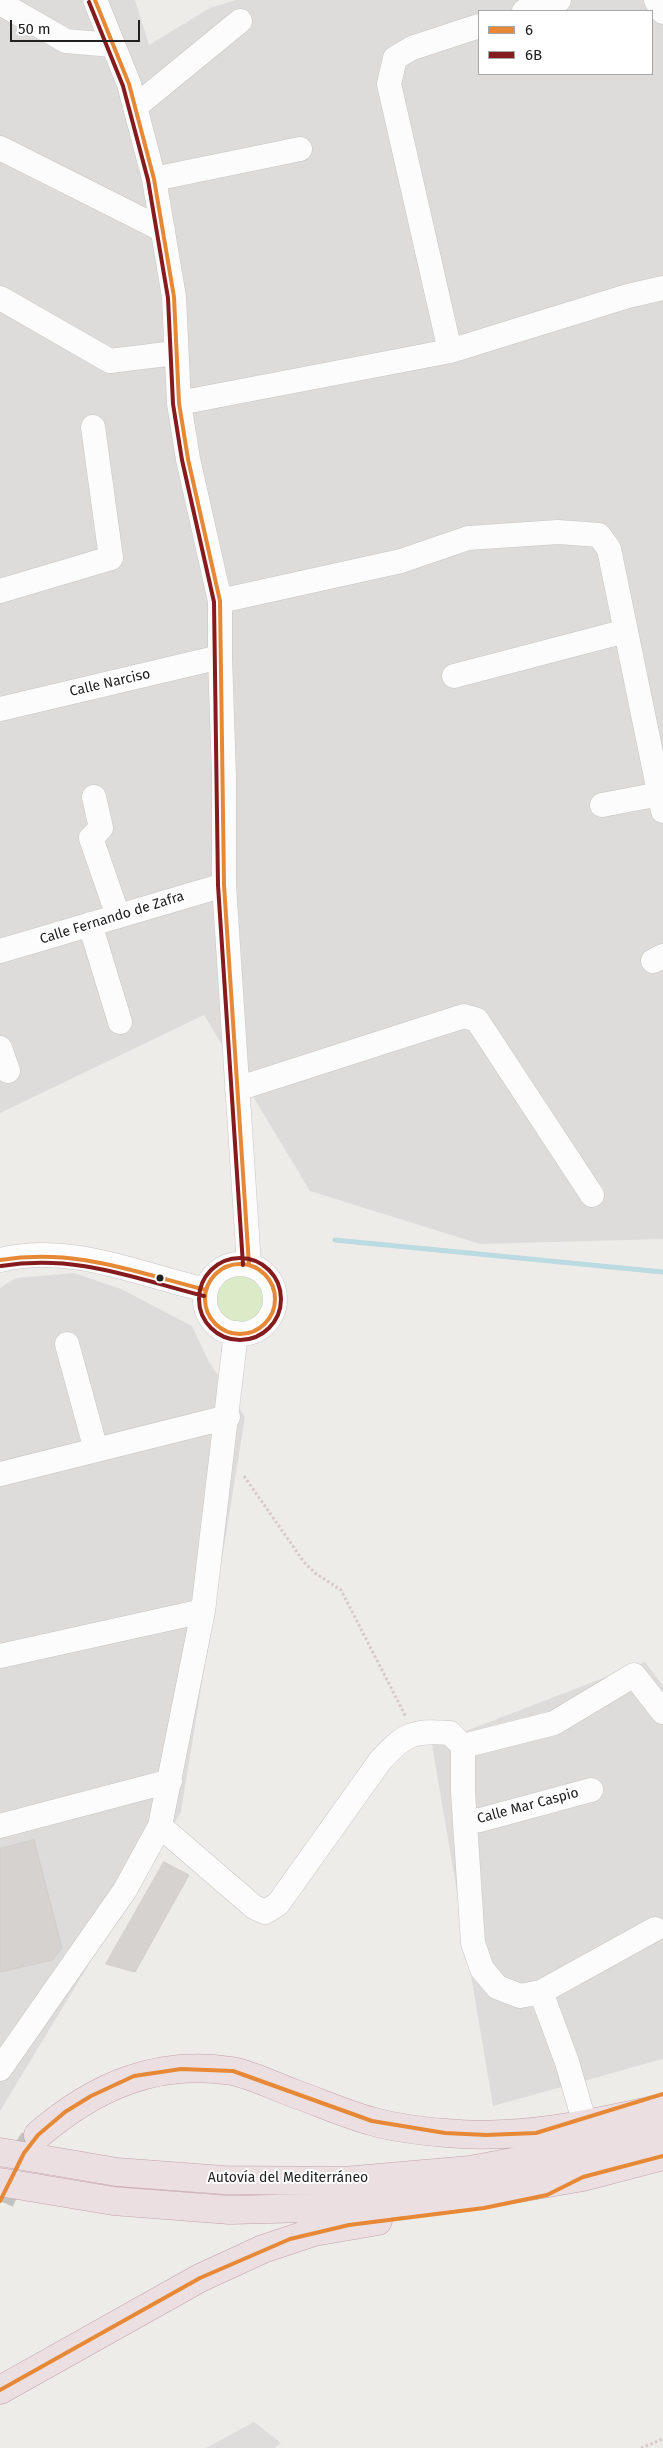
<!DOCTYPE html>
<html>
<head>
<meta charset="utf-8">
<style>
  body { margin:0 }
  #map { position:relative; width:663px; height:2448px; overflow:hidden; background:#eeece8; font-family:"Fira Sans",sans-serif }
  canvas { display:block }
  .legend { position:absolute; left:478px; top:10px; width:175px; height:65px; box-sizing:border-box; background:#fff; border:1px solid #a6a6a6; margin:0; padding:6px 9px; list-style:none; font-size:15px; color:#202020 }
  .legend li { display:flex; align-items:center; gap:10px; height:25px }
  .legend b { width:25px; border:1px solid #a6a6a6 }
  .scale { position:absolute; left:10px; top:20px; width:130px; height:22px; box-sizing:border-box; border:2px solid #202020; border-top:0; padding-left:6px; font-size:15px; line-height:18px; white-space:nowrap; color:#202020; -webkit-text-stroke:4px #fff; paint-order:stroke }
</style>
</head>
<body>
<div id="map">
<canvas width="663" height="2448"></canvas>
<ul class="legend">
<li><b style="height:6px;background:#e68836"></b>6</li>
<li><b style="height:6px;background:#851b1d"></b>6B</li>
</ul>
<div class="scale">50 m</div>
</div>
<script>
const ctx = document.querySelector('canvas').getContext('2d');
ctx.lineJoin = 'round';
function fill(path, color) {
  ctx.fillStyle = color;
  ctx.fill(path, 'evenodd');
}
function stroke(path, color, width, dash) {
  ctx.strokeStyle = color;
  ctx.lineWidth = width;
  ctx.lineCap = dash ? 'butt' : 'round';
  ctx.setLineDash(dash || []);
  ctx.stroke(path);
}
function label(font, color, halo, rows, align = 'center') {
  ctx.font = font + ' "Fira Sans",sans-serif';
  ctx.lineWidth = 4;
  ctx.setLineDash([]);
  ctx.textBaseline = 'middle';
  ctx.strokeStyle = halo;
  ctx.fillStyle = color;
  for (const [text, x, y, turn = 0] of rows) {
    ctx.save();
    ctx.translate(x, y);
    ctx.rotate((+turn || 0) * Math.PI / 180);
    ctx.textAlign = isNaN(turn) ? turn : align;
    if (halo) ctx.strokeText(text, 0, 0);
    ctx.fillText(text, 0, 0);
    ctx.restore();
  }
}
fill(new Path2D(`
  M0 0H135L149 45 210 8 236 0H663V1239L480 1244 310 1191 204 1015 0 1113ZM479 11H652V74H479Z
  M74 1273 121 1289 192 1326 209 1362 245 1417 181 1812 0 2111V1288L16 1278Z
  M645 1662 663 1686V2059L493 2106 432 1744Z`), '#dddcda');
fill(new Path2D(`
  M216 1300a24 24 0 1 1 48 0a24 24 0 1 1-48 0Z`), '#dbebc8');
fill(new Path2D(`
  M254 2422 281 2443 275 2448H206Z`), '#dedddc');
stroke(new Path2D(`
  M335 1240 663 1272`), '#bcdae1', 5);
const building = new Path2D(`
  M34 1840 62 1948 53 1960 0 1972V1849Z
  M164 1862 189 1875 135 1972 106 1964Z`);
fill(building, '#d5d2cf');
stroke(building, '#d1ceca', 1);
stroke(new Path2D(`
  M0 2201 14 2170 35 2138`), '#c5c3c0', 28, [28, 14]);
const minor = new Path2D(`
  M95 0 129 84 154 179 174 297 179 403 188 459 220 601V657L224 776V885L249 1265
  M656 0 663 12
  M0 3 66 41 112 45
  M524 11 559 0
  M135 107 240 21
  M0 148 163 230
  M154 179 300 149
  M0 298 110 361 175 353
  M450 351 389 84 395 58 412 48 479 26
  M179 403 450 351 628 296 663 288
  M0 591 111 558 93 427
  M220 601 401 561 468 538 558 532 599 535 609 549 663 811
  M454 676 626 631
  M0 709 220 657
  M94 797 101 828 91 838 118 916
  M602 805 660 794
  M90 924 120 1022
  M0 951 224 885
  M653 961 663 956
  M0 1048 8 1071
  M237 1089 464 1016 477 1020 592 1195
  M0 1260C72 1243 137 1274 206 1290
  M205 1299a35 35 0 1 1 70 0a35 35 0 1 1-70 0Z
  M67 1344 96 1450
  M0 1474 228 1417
  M0 1656 203 1611
  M463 1746 554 1723 634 1675 663 1712
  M465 1822 480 1820 591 1790
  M0 1826 170 1781
  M160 1826 254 1907 265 1912 278 1904 380 1761C404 1734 414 1730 450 1733L463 1746V1792L473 1943 482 1969 497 1987 520 1996 541 1992 655 1929
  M541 1992 567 2062 585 2124
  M0 2069 125 1890 160 1826 203 1611 236 1333`);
const highway = new Path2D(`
  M38 2135C94 2087 156 2059 232 2071 252 2075 274 2086 293 2093 319 2102 345 2114 371 2121 394 2128 422 2131 446 2133 519 2140 592 2124 663 2108
  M0 2152 117 2172 224 2180 344 2181 470 2170 576 2150 663 2128
  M0 2182 113 2201 230 2210 351 2207 473 2196 583 2177 663 2156
  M0 2390 200 2278 263 2249 314 2232 378 2221`);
stroke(minor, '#c7c6c4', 25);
stroke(highway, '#c3a0aa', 29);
stroke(new Path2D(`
  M244 1476 304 1562 315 1573 341 1590 406 1717
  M641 2448 663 2439`), '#d7c9c7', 3, [2.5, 2.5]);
stroke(minor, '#fcfcfc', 24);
stroke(highway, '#ebdfe1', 28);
stroke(new Path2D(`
  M95 0 129 84 154 179 174 297 179 403 188 459 220 601 224 885 249 1265
  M0 1260C76 1248 134 1272 206 1290
  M205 1299a35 35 0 1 1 70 0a35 35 0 1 1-70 0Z
  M0 2201 24 2153 38 2135 65 2112 91 2096 134 2076 181 2069 233 2071 372 2121 445 2133 486 2135 536 2133 663 2094
  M0 2390 200 2278 290 2239 349 2225 484 2208 547 2195 583 2177 663 2156`), '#e68836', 4);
stroke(new Path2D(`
  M89 2 123 86 148 180 168 298 173 404 182 460 214 602 218 885 243 1265
  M199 1299a41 41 0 1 1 82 0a41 41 0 1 1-82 0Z
  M1 1266C76 1254 133 1278 204 1296`), '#851b1d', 4);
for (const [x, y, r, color] of [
  [160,1278,4.5,"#202020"]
]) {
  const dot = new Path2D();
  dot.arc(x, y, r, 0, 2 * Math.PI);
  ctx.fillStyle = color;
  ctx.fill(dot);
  stroke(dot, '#fff', 2);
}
label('14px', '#202020', '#fff', [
  ["Calle Narciso",110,683,-13],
  ["Calle Fernando de Zafra",112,918,-17],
  ["Calle Mar Caspio",528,1806,-15],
  ["Autovía del Mediterráneo",288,2178]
]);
</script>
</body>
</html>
